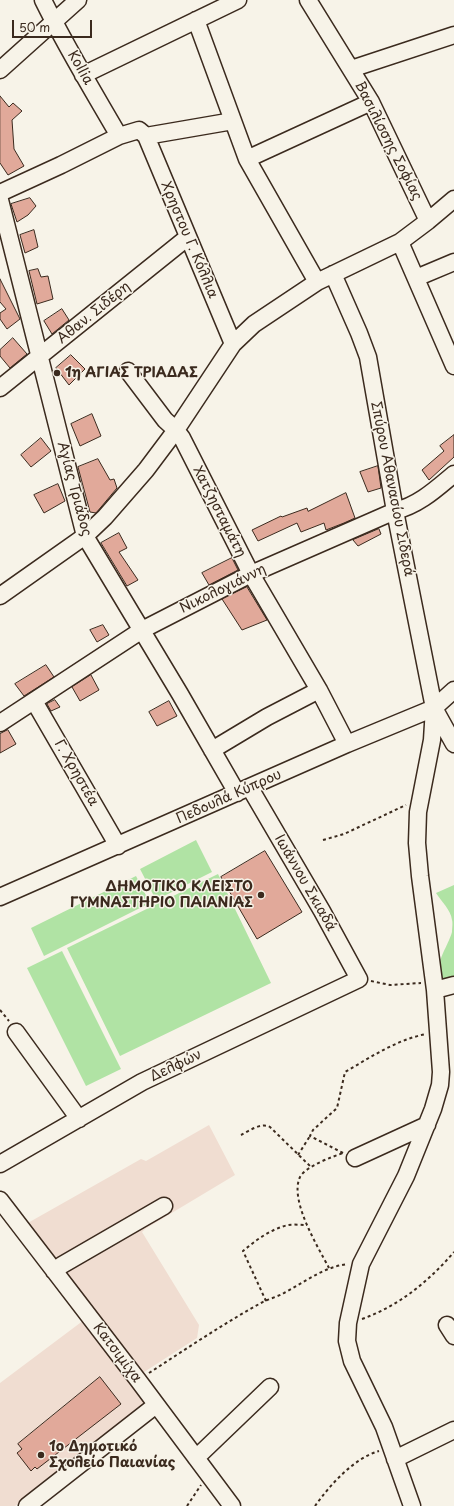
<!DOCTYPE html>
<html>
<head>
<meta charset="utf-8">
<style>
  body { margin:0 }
  #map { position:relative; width:454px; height:1506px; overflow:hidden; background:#f7f3e8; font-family:"Playpen Sans",sans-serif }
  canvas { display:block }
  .scale { position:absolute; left:12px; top:20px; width:80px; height:18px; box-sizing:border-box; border:2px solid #3b2a1e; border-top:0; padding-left:5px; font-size:12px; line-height:14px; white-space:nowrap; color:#3b2a1e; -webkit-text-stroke:3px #f7f3e8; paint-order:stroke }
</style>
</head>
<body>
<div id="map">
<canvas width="454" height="1506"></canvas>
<div class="scale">50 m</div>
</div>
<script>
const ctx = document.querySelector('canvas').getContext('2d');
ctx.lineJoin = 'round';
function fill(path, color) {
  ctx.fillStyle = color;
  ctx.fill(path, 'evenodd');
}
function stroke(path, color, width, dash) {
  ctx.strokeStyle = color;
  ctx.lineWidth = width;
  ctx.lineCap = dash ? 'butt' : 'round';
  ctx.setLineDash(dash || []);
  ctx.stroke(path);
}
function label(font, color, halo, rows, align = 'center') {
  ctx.font = font + ' "Playpen Sans",sans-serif';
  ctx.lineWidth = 3;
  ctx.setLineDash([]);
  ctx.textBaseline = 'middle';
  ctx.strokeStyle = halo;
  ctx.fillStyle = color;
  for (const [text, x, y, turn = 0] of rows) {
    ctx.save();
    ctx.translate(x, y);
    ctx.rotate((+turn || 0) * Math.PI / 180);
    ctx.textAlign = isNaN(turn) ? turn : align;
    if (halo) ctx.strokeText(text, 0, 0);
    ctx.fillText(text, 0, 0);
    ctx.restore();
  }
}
fill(new Path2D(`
  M209 1125 235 1175 145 1229 142 1232 199 1325 197 1338 141 1374 26 1224 141 1159 146 1161Z
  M84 1320 150 1405 15 1506H0V1383Z`), '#f0ddd1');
fill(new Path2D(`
  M196 840 212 872 156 900 140 869Z
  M218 874 271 983 120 1056 67 948Z
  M136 876 150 903 44 956 31 928Z
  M454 885V983C423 979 448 948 452 932 452 929 453 923 452 920 451 910 441 901 436 893Z
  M62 951 121 1069 86 1086 27 968Z`), '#b0e3a4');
const building = new Path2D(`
  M0 96 9 107 13 103 22 111 12 120 14 149 24 166 8 175 0 163Z
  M30 198 36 206 28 215 17 222 11 204Z
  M34 230 38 247 25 253 20 235Z
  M38 269 41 277 48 276 53 299 37 304 29 271Z
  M0 279 20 319 7 329 0 319V313L6 309 0 302Z
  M62 309 69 320 52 334 44 321Z
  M13 338 27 354 10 368 0 356V350Z
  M71 355 85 369 69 385 56 368Z
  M92 414 101 436 80 446 71 424Z
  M454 435V457L429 480 422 470 444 451 440 446Z
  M41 438 51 451 31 467 21 455Z
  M98 459 110 480 114 479 117 488 96 513 90 512 78 467Z
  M378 466 381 488 368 492 360 472Z
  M58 484 65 501 44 513 34 495Z
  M346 493 355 518 344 523 326 530 324 523 301 532 297 523 258 541 252 530 281 516 282 517 307 508 308 511Z
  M379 529 381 534 358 546 353 540Z
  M119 533 127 548 119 552 138 580 127 586 101 543Z
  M232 558 238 570 209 585 202 573Z
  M247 587 267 620 242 630 222 599Z
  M103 625 109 635 97 642 90 630Z
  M46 665 54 677 24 696 15 684Z
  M91 675 99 690 80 701 72 687Z
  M55 700 60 707 51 711 47 704Z
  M169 701 177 716 157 726 149 712Z
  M8 730 16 744 0 753V734Z
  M265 851 302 912 257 939 221 877Z
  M100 1377 121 1404 37 1469 35 1467 31 1471 17 1453 22 1449 18 1444Z`);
fill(building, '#e1a99a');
stroke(building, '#3b2a1e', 1);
const minor = new Path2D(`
  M43 0C66 47 93 91 119 136
  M308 0 371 102 428 221
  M196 20 247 159 317 282
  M351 69 454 35
  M0 70 78 0
  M83 75 238 0
  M146 136 233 344
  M247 159 371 102
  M0 193 61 165 119 136 139 130 146 136 233 121
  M0 200 85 536 180 694 237 793
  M400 242 454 366
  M333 274 359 333 368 357 395 511 434 708 432 740 418 812 417 843 420 876 435 990 441 1072 440 1085 433 1109 406 1176 361 1264 348 1323 347 1341 352 1361 384 1427 412 1506
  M416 278 454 262
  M128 371 165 420 176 430 182 438 251 574 319 690 347 744
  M0 388 188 237
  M0 596 85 536 105 517 146 470 176 430 233 344 254 324 317 282 400 242 428 221 454 199
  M34 701 118 846
  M434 708 454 744
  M0 723 142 630 251 574 395 511C419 505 436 489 454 474
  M212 750 267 717 319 690
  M0 897 347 744 434 708 454 690
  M435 990 454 985
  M16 1032 79 1119
  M355 1158 427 1125
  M0 1164 142 1082 359 979 322 911 250 788
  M0 1200 138 1380 232 1506
  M54 1271 62 1265 164 1206
  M447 1325 454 1336
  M196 1458 270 1387
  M395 1459 454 1430
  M27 1506 156 1405`);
stroke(minor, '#3b2a1e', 19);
stroke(new Path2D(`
  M323 840 344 834 406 805
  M371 981 390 985 421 983
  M0 1010 9 1021
  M241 1135C249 1131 261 1122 270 1127L311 1167
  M343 1153 310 1136 313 1130 337 1108 345 1072C371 1057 396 1040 426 1034
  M298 1155 310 1136
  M329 1268C318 1247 289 1200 300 1177 306 1166 332 1157 343 1153
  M266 1301 243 1251C256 1240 271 1229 288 1225 294 1224 301 1225 307 1225
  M362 1319C399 1306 429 1281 454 1252
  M149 1373C186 1349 223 1324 261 1303 268 1299 277 1297 284 1293 305 1282 323 1267 348 1264
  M187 1506 201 1485
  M315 1506C330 1485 354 1458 379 1451`), '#3b2a1e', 2, [3, 3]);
stroke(minor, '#f7f3e8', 16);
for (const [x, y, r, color] of [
  [57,373,4,"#3b2a1e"],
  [261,895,4,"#3b2a1e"],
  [41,1455,4,"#3b2a1e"]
]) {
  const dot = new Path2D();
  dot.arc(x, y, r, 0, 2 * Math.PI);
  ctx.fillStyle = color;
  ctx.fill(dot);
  stroke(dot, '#f7f3e8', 1.5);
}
label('14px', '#3b2a1e', '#f7f3e8', [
  ["Kollia",80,68,60],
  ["Βασιλίσσης Σοφίας",388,141,63],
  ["Χρηστου Γ. Κόλλια",189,240,67],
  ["Αθαν. Σιδέρη",94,313,-39],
  ["Αγίας Τριάδος",74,489,75],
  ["Σπύρου Αθανασίου Σιδερά",392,489,79],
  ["Χατζησταμάτη",219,512,63],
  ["Νικολογιάννη",223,589,-26],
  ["Γ. Χρηστέα",76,773,60],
  ["Πεδουλά Κύπρου",229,797,-24],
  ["Ιωάννου Σκιαδά",305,883,60],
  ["Δελφών",176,1066,-26],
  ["Κατσιμίχα",117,1353,53]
]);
label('bold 14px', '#3b2a1e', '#f7f3e8', [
  ["1η ΑΓΙΑΣ ΤΡΙΑΔΑΣ",65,373],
  ["ΔΗΜΟΤΙΚΟ ΚΛΕΙΣΤΟ",253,887,"right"],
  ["ΓΥΜΝΑΣΤΗΡΙΟ ΠΑΙΑΝΙΑΣ",253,903,"right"],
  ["1ο Δημοτικό",49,1447],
  ["Σχολείο Παιανίας",49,1463]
], 'left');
</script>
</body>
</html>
